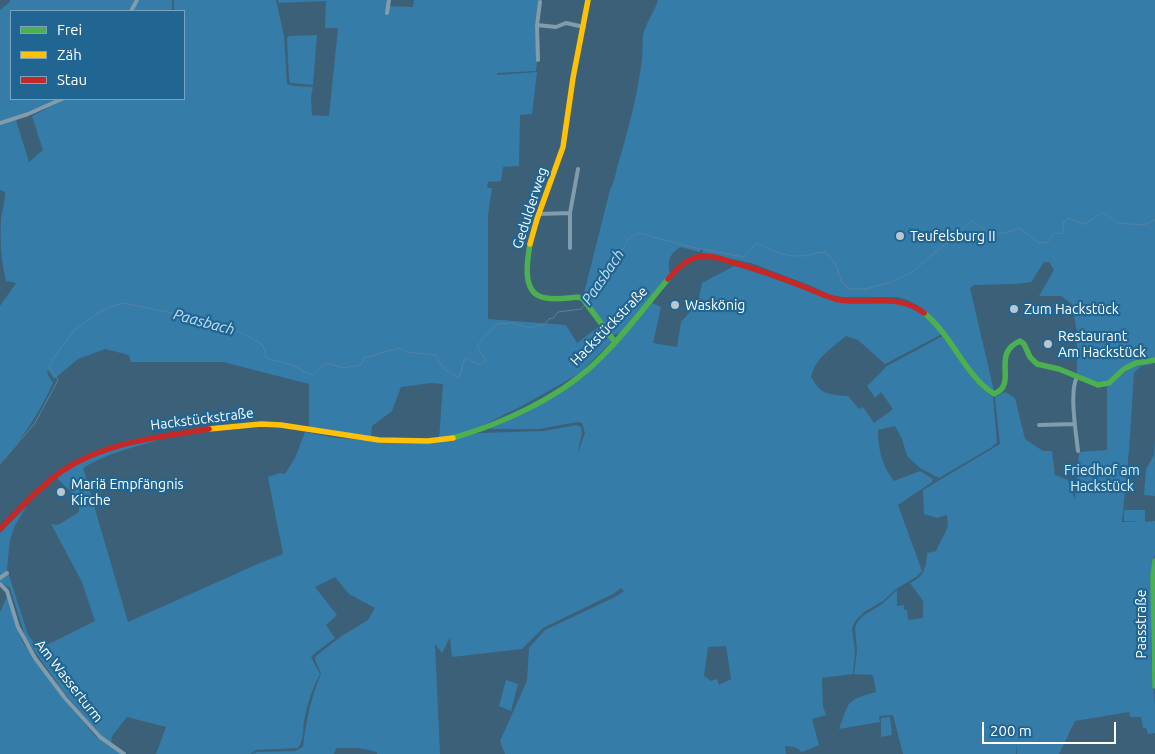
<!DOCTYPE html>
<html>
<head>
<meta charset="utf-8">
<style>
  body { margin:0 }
  #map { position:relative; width:1155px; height:754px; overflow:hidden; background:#3b6078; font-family:Ubuntu,sans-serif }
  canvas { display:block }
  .legend { position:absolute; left:10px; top:10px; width:175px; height:90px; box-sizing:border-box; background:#216592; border:1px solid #7aa3be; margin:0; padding:6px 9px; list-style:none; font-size:15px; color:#fff }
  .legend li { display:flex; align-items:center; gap:10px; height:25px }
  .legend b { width:25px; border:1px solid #7aa3be }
  .scale { position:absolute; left:982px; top:722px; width:134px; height:22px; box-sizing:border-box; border:2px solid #fff; border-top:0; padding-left:6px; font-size:15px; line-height:18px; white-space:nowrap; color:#fff; -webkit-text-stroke:4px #216592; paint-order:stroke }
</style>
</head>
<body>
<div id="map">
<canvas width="1155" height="754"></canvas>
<ul class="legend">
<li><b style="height:6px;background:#4caf50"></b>Frei</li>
<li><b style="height:6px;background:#ffc107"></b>Zäh</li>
<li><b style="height:6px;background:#c62828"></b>Stau</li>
</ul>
<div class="scale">200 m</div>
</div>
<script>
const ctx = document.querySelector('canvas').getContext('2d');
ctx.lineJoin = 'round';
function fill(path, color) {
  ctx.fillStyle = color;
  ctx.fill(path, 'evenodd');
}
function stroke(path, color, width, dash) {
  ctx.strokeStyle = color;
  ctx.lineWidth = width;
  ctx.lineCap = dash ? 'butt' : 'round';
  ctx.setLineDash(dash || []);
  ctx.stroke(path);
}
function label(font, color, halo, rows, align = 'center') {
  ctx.font = font + ' Ubuntu,sans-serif';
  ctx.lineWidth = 4.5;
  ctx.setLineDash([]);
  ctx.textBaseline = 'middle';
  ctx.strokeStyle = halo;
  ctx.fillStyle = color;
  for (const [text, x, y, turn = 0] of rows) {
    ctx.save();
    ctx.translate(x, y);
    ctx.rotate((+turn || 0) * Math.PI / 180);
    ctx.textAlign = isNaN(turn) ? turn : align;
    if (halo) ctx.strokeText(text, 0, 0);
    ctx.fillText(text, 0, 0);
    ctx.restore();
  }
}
fill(new Path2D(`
  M10 0H135L129 11H11V99H59L36 109 0 121V10L10 2Z
  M138 0H172V11H132Z
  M174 0H276L284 36 287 84 294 86 313 87 311 97 312 115 329 116 338 28H325L326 1 279 3 278 0H388L390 6 413 7 414 0H539L535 24 537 62 536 71 497 73V75L537 72 532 114 520 115 519 166 503 167 501 181 488 182 487 188H492L488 215V319L566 325 577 343 601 325 612 341 580 373 524 405 471 431 439 439 443 384 431 383 401 387 392 411 372 426 371 437 309 428V384L223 362H131L129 355 105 349 78 359 54 379 48 370 47 373 53 383C39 413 23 439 0 463V306L16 283 6 281C1 259 0 243 1 220 2 211 5 202 5 192L0 190V124L16 120 29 162 43 150 32 116 65 99H184V11H174Z
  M658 0H1155V357L1137 360 1127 365 1107 382 1097 383 1077 373V333L1072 304 1061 296H1039L1054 270 1049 262H1044L1031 282 1016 284 974 285 970 288 994 391 984 385 919 306 907 300 897 297H843L830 295 809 285 751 263 702 253 703 250 701 249 700 252 680 247C669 254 667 262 670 275L647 304 620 333 615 335 611 334 583 297 610 190C615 180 616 171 619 161 629 127 638 93 642 59 643 51 642 43 643 35 646 22 654 13 658 0Z
  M317 35 313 85 290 83 289 79 287 38 289 36Z
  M736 265 830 299 898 302 909 306 918 311 929 320 942 334 885 364 858 340 846 336C832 348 815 358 811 377 822 396 828 394 848 396L859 409 863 407 874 423 893 409 881 392 875 398 867 386 887 366 941 337H943L947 342C961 361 973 384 993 397L997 442 992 447 939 478 920 468 907 456 902 439 895 426 878 430C878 449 882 466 894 481L920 471 933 479 932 482 898 505 922 571 916 577 896 589 883 601 864 612 856 620 852 628 855 653 853 674 822 678 823 706 826 715 812 719 819 745 802 752 795 747 785 746 786 754H505L500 741 527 681 529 648 545 630 615 597 624 591 621 588 613 594 543 628 522 649 452 657 450 637 442 653 435 644 440 754H377V752L360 748H336L334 754H252L257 752 295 751 303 747C306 722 311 697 321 674L315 659 316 656 340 637 368 620 375 608 349 594 335 577 315 587 337 615 326 625 335 638 315 653 311 657 320 674C313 687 308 701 305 716 302 726 305 739 298 748L256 750 250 754H156L166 727 127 717 112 736 111 744 99 734 65 694 26 639 10 588 0 582V533L27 506 15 525 10 540 7 569 28 635 39 649 95 621 82 582 51 524 58 525 79 512 78 499 57 478C85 453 126 445 162 439 135 447 107 453 83 468L128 622 260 563 283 554 268 477 280 473 285 474 295 458 305 432 336 438 412 443 480 433 544 431 576 425 581 427 582 433 577 456 585 433 582 423 577 422 539 429H490L556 394 584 377 652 303 661 307 653 343 677 347 681 322 698 303 702 283ZM726 646 731 679 719 685 717 679 711 681 704 676 708 647Z
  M1155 361 1152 364 1141 366 1134 373 1129 450 1122 522H1141L1124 521V510H1145V522L1155 521V554L1152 566 1151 580V657L1155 703V733L1148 734 1146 728H1143L1141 717H1130L1129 712 1075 721 1059 754H1017V743L1016 754H903L893 715 879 716 880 722 839 729C850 700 845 701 876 692L873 675 854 674 857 651 855 628 858 621 863 616 882 604 897 590V606L904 605V610H907L908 620 923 618V601L910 583C924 577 926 568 927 553L936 551 948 527 947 515 937 518 924 514 923 490 1000 444 995 397 1005 392 1015 398 1025 439 1043 451H1052L1055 475 1068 480 1075 500 1079 452 1107 450V387L1132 367Z
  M1155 440V496L1144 495 1146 469 1154 455Z
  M7 597 22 641 56 689 95 736 121 754H0V612Z
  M506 680 518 684 511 711 499 706Z
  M890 717 892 735 881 737V718Z`), '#367ca8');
stroke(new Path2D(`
  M588 302 593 296 612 262 623 249 629 238 639 233 691 247 744 257 756 243C770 250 786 257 802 256 810 256 817 252 825 252L835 263 842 282 849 289H866L888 283 911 273 972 221C992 235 995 237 1019 228L1039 243 1048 242 1053 234 1063 233V223L1068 218 1082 224H1085L1103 212 1117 223 1144 225 1155 220
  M0 464 35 423 58 380 49 366 59 350 75 330 98 313 113 306 123 303 201 319 218 326 238 331 260 343 263 346 266 357 269 359 293 365 305 372 313 375 325 364H331L342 368 361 365 364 358 399 348 408 352 435 355 444 369 457 377 460 375 464 360 467 358 473 362 480 365 486 360 477 347 480 342 497 324 512 323 531 328 540 325H544L549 319 553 318 558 312 581 309 585 305`), '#54829f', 1);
stroke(new Path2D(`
  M131 11 137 0
  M387 13 389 0
  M537 25 556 27 566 23 584 27
  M538 60 537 25 540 2
  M0 123 28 114 62 99
  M538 214 570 213
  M570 248V213L578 169
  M1077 377C1069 392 1076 432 1078 451
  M1039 425 1075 424
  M0 578 7 573
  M0 584 7 591 18 627 35 658 65 698 100 737 124 754`), '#829cab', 4);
stroke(new Path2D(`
  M530 244C527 262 521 295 546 298 556 300 567 298 578 297L583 299 615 342
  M924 313C952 335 966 377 994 394 1019 384 990 354 1020 341L1024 344 1030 357 1037 364 1059 369 1098 385 1109 383 1124 369 1136 363 1155 360
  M453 438C501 424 556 399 592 366 620 340 643 309 668 279
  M1155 561 1153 576 1155 686`), '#4caf50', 5.5);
stroke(new Path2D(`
  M530 244 537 219 563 147 573 78 588 0
  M209 429 261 424 281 425 379 440 428 441 453 438`), '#ffc107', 5.5);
stroke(new Path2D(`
  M668 279C678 268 689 256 705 256 714 256 723 259 731 262 757 269 782 278 807 288 816 292 826 296 835 299 865 306 897 292 924 313
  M0 529C20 509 39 487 62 471 105 442 159 437 209 429`), '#c62828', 5.5);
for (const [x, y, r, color] of [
  [900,236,5,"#bac7d0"],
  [675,305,5,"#bac7d0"],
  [1014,309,5,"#bac7d0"],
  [1048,344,5,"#bac7d0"],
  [61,492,5,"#bac7d0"]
]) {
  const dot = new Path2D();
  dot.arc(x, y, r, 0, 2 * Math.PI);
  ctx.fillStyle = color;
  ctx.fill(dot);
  stroke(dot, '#216592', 2);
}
label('14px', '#fff', '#216592', [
  ["Gedulderweg",530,208,-72],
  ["Hackstückstraße",609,326,-46],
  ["Hackstückstraße",202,419,-7],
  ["Paasstraße",1141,624,-90],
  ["Am Wasserturm",69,681,52]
]);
label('14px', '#fff', '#216592', [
  ["Teufelsburg II",910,236],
  ["Waskönig",685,305],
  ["Zum Hackstück",1024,309],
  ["Restaurant",1058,336],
  ["Am Hackstück",1058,352],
  ["Mariä Empfängnis",71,484],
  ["Kirche",71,500]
], 'left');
label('14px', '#d8edf9', '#216592', [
  ["Friedhof am",1102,470],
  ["Hackstück",1102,486]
]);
label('italic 15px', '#bfe0f4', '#216592', [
  ["Paasbach",603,277,-56],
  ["Paasbach",204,322,15]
]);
</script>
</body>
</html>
